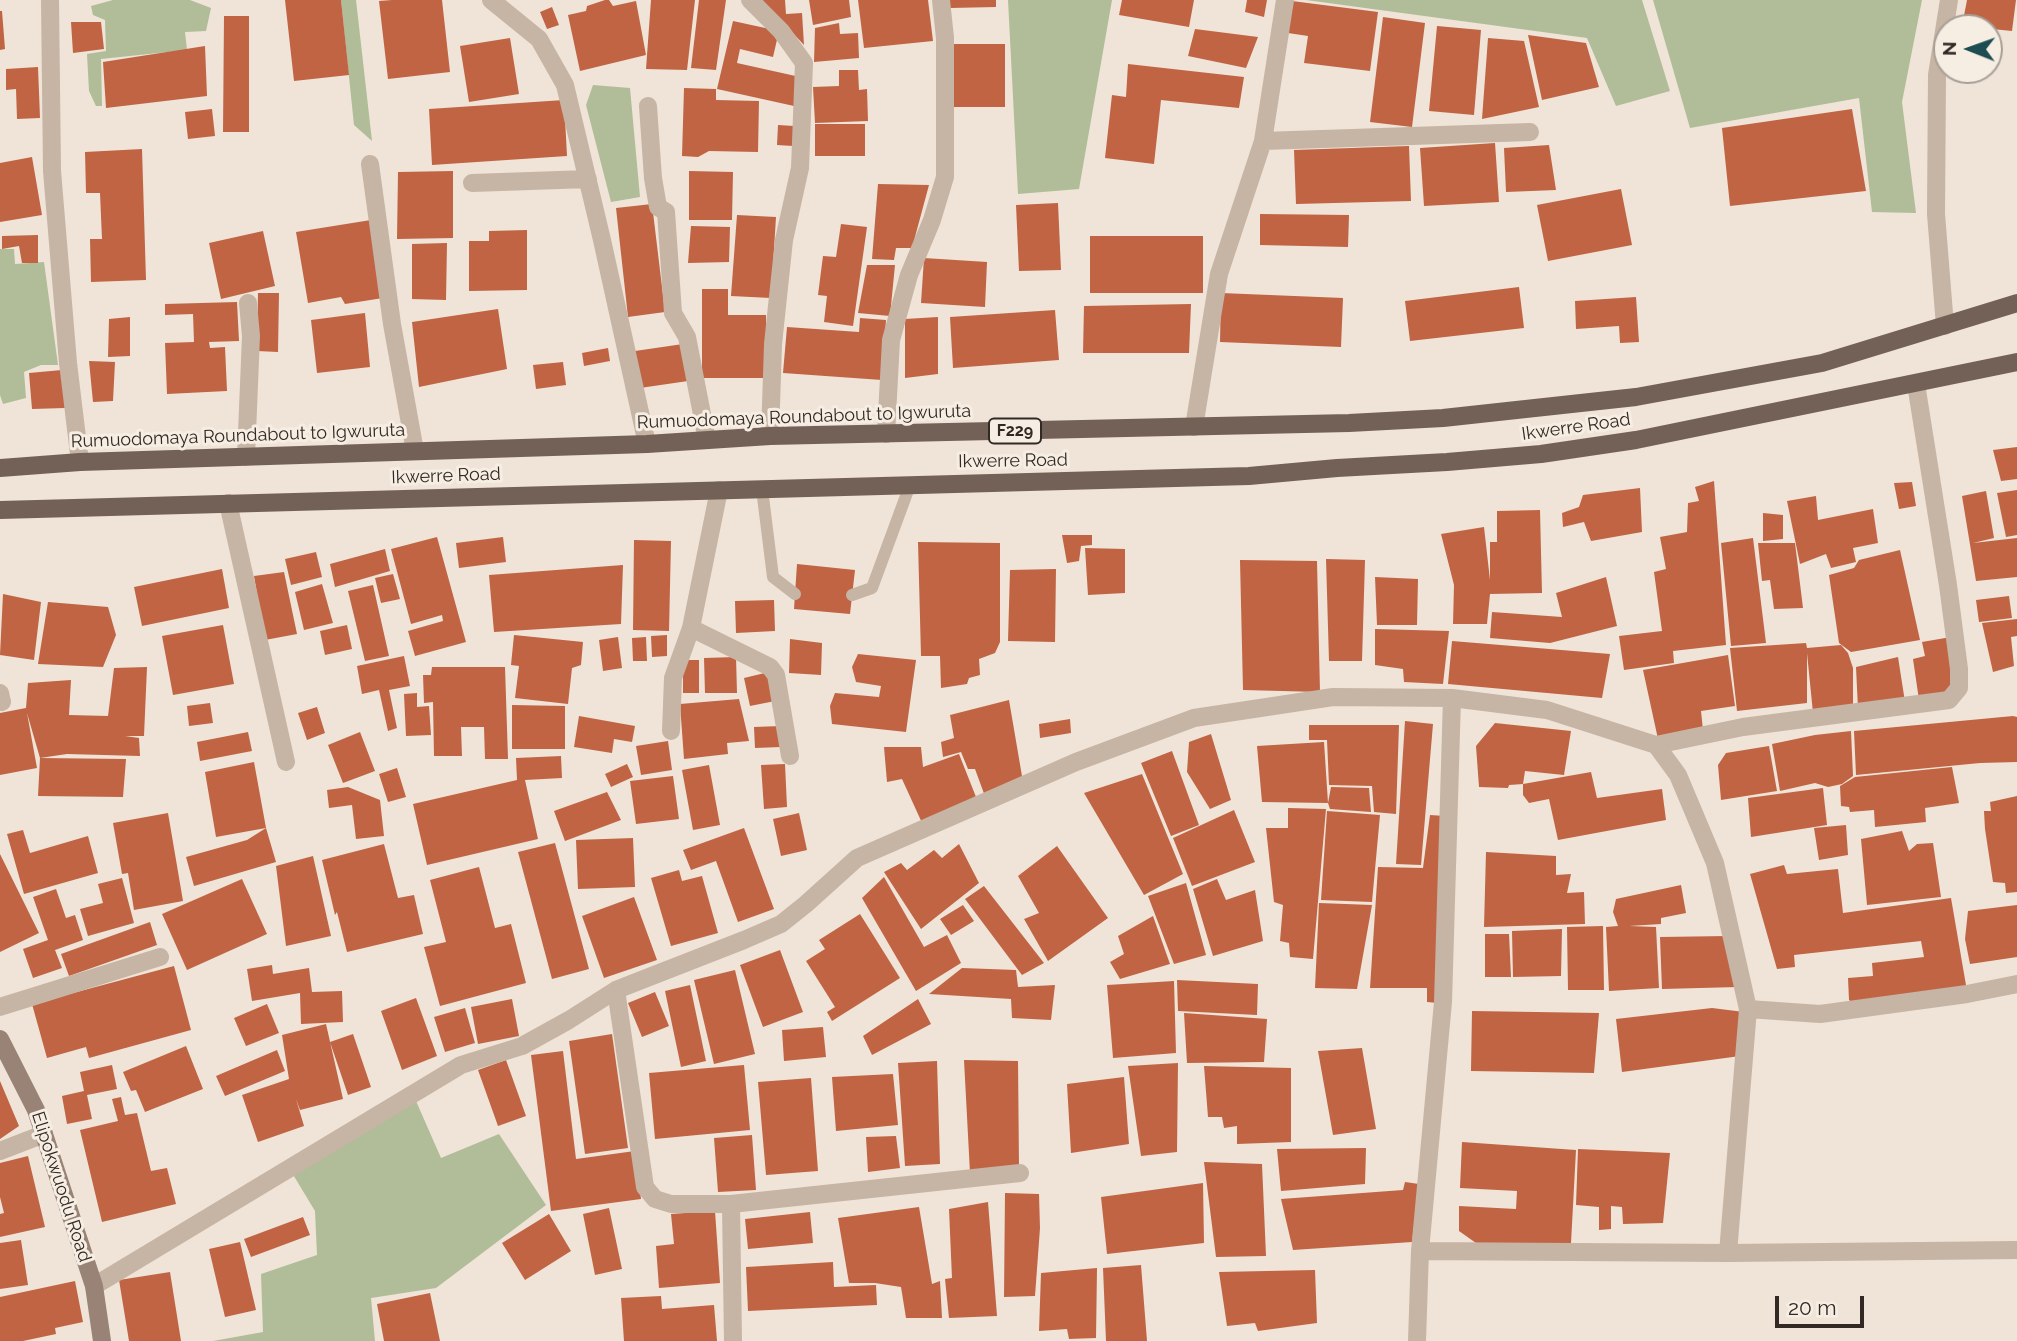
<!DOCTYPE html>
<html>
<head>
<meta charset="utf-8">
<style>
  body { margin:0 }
  #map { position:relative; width:2017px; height:1341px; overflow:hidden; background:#efe4d7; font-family:Raleway,sans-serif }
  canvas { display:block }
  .north { position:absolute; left:1933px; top:14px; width:70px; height:70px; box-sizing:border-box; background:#f7eee3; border:2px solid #a89f97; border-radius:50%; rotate:271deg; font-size:19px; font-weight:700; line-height:28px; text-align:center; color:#322925 }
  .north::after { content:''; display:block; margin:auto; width:24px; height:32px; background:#1d4d51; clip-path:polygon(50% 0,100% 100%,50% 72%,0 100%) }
  .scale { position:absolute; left:1775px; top:1296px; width:89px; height:32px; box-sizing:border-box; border:4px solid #322925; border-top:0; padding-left:9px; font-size:21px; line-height:24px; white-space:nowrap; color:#322925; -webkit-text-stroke:5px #f7eee3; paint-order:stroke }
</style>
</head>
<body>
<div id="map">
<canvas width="2017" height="1341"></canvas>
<div class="north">N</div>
<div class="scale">20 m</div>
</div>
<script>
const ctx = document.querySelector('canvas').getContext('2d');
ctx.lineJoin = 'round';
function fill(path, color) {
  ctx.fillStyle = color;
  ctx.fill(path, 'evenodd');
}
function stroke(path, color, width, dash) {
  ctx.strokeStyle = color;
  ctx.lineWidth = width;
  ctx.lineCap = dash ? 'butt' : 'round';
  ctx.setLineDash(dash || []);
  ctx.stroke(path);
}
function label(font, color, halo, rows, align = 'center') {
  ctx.font = font + ' Raleway,sans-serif';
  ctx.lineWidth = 6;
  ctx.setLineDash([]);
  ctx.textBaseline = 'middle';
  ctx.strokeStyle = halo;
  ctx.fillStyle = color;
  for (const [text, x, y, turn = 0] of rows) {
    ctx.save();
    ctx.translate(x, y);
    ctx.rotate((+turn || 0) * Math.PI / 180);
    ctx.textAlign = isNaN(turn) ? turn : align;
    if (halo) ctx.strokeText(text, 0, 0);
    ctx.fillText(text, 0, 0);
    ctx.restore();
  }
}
fill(new Path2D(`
  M113 0H190L211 8 206 31 185 32 187 50 101 59 102 106H96L89 91 87 54 106 51 105 20 93 15 91 6Z
  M341 0H356L372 141 354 125Z
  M1008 0H1112L1079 189 1018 194Z
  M1306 0H1642L1670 91 1616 106 1587 38Z
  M1653 0H1922L1902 102 1916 213 1872 212 1859 98 1690 128Z
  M593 85 630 88 640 197 611 202 586 105Z
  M0 249H14L15 264 44 262 58 365H41L24 372 26 398 3 404 0 395Z
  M416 1101 441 1158 499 1134 546 1205 436 1288 371 1298 375 1341H213L263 1332 261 1274 317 1255 315 1211 286 1163Z`), '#b0bd98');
fill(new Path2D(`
  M285 0H341L349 75 294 81Z
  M392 0H442L450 72 388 79 379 1Z
  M605 0H609L613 6 636 1 646 55 580 71 568 15 586 11 587 6Z
  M651 0H695L687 70 646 69Z
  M699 0H726L716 70 691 68Z
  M762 0H785L786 14 802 13 804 45Z
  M809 0H849L851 17 813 25Z
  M858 0H928L933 41 864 48Z
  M950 0H996V7L950 8Z
  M1122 0H1194L1189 27 1119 15Z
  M1247 0H1267L1264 17 1245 12Z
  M1967 0H2016L2012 31 1962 26Z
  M1292 1 1378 12 1370 71 1304 63 1308 36 1288 33Z
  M552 7 559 25 547 29 540 12Z
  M0 11H2L5 49 0 50Z
  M224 16H249V132H223Z
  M1383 17 1425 23 1412 127 1370 122Z
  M733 21 779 31 773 57 740 49 737 63 800 77 794 106 717 89Z
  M71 22H101L104 49 73 53Z
  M839 23 840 34 858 33 859 58 814 62 815 28Z
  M1437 26 1481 30 1474 115 1429 111Z
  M1195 29 1258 37 1246 68 1188 56Z
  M1528 35 1586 43 1599 87 1542 100Z
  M510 38 519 94 469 102 460 46Z
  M1488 38 1524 41 1539 107 1482 119Z
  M953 44H1005V107H953Z
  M205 46 207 96 106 108 103 62Z
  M1128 64 1244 77 1239 108 1161 100 1154 164 1105 158 1112 95 1126 97Z
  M38 67 40 118 17 119 16 89 6 90V69Z
  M839 70H858L859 90 867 89 868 121 815 123 813 87 839 86Z
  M684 88 716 89V100L759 101 758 152 709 151 698 157 682 156Z
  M564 100 567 156 432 165 429 109Z
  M212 109 215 136 188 139 185 112Z
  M1852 109 1866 191 1730 206 1722 128Z
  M815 124H865V156H815Z
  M778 125 794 126 793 146 777 145Z
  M1495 143 1499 202 1424 206 1420 148Z
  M1549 145 1556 190 1506 192 1504 148Z
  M1409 146 1411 201 1296 204 1294 150Z
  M142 149 146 280 91 282 90 239H102L100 193H86L85 152Z
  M32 157 42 215 0 222V163Z
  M453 171V238L397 239 398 172Z
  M689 171 733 172 732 220H689Z
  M878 184 929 185 912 248H896L894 260 872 259Z
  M1621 189 1632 245 1548 261 1537 205Z
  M1058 203 1061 270 1019 271 1016 205Z
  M652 204 665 312 628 317 616 208Z
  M1260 214 1349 215 1348 247 1260 245Z
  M737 215 776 217 771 298 731 296Z
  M371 220 383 298 345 304 341 297 308 303 296 232Z
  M841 224 867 227 853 326 824 322 827 296 818 295 823 256 836 257Z
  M691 226 730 227 729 262 688 263Z
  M527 230V290L469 291V241H489V231Z
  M263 231 275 286 221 299 209 243Z
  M38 235V263H22L19 246 2 249V236Z
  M1090 236H1203V293H1090Z
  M447 243 446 300 412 299V244Z
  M924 258 987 262 985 307 921 303Z
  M867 265H895L890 316 858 313Z
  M1519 287 1524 328 1410 341 1405 301Z
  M702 289H728V315H766V378H702Z
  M258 293H279L278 352 257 351Z
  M1221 293 1343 298 1341 347 1220 342Z
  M1636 297 1639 342 1620 343 1619 326 1576 329 1575 301Z
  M237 302 239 341 209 342 210 348 225 347 227 391 167 394 165 343 194 342 193 314 165 315V304Z
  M1191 304 1189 353H1083L1084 306Z
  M498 309 507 369 419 387 412 322Z
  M1055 310 1059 360 953 368 950 317Z
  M365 313 370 367 317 373 311 320Z
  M130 317V356L108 357 109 319Z
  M938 317V374L905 378V319Z
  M860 318 886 320 882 380 783 373 787 327 859 332Z
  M683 344 688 381 640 388 635 351Z
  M608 348 610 361 584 366 582 353Z
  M89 361 115 362 113 401 93 402Z
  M563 362 566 385 536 389 533 365Z
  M62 370 65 408 32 409 29 373Z
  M2017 447V479L2001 481 1993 450Z
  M1714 481 1726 645 1673 651 1674 663 1624 670 1619 636 1662 631 1654 572 1666 569 1660 537 1687 532 1688 503 1699 501 1695 487Z
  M1912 482 1916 506 1899 509 1894 483Z
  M1640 488 1642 532 1591 541 1584 522 1563 527 1562 513 1579 507 1583 495Z
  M2017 490V535L2006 537 1997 493Z
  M1986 491 1994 538 1973 543 2017 538V577L1976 581 1962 496Z
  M1816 496 1818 520 1873 509 1878 543 1853 548 1856 562 1831 568 1826 554 1800 564 1787 501Z
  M1540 510 1542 593 1490 594 1487 624H1453L1454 585 1441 534 1484 527 1490 580V542H1497V511Z
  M1763 513 1783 515V539L1763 541Z
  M1062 535H1092V545L1081 546 1079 561 1067 563Z
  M437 537 466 642 415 656 408 631 443 621 442 615 411 624 391 549Z
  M503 537 506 562 459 568 456 543Z
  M1753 538 1766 643 1731 646 1721 543Z
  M634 540 671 541 669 631 633 630Z
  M918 542 1000 543V642L995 653 979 659 980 675 969 678 967 684 941 688 940 656H921Z
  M1758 543H1795L1803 608 1774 609 1770 580 1762 581Z
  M1085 548 1125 549V593L1088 595Z
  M385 549 390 571 335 587 330 564Z
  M1900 550 1920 640 1851 652 1839 643 1829 575 1854 568 1859 560Z
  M316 552 322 577 291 585 285 559Z
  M1326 559 1365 560 1362 661H1329Z
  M1240 560 1317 561 1320 692 1243 690Z
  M797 564 855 570 850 614 794 609Z
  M623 565 621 624 494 632 489 575Z
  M222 569 229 608 142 626 134 587Z
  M1056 569 1055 642 1008 641 1010 570Z
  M284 572 297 634 265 640 254 576Z
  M393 574 400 599 381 603 375 578Z
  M1375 577 1418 579 1417 625H1377Z
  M1606 577 1617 626 1550 643 1490 638 1492 612 1562 617 1556 593Z
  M322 584 333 623 304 630 295 592Z
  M373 585 389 656 365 661 348 591Z
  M3 594 41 602 34 660 0 655Z
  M2009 596 2012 618 1979 622 1976 600Z
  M774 600 775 631 736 633 735 601Z
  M48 602 108 607 116 635 103 667 38 664Z
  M2017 619V636L2011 637 2014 666 1993 672 1982 623Z
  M223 625 234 684 173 695 162 636Z
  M347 625 352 649 325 655 320 631Z
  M1375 629 1449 631 1443 684 1404 682 1403 669 1375 665Z
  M514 635 583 642 581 665 572 668 568 704 515 698 519 666 511 665Z
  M667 635V656L652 657 651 636Z
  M618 637 622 668 603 671 599 640Z
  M646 637 647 661H633L632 638Z
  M1951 637 1957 671 1948 697 1919 700 1913 659 1925 656 1922 642Z
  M790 639 822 643 821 675 789 673Z
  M1452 641 1610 654 1602 698 1448 684Z
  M1806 643 1807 648 1841 645 1848 653 1853 668V704L1813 713 1807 653V703L1737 711 1730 648Z
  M858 654 916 660 906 732 832 724 830 706 835 693 879 697 881 686 856 682 852 667Z
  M1728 655 1735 706 1701 711 1703 730 1658 739 1643 670Z
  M404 656 410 686 389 690 397 728 388 731 379 690 362 694 357 666Z
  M736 657 737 693H705L704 658Z
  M1898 657 1905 702 1858 709 1856 667Z
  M683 660H699V693H683Z
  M147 667 144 736H125L139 738 140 756 67 754 40 758 126 759 123 797 38 796 40 758 27 713 37 768 0 775V713L26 708 28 683 71 680 69 715 108 716 114 668Z
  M432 667H505L508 759H485L484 727H461L462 756H434L433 702 424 703 423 675H431Z
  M769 672 775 701 750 706 744 678Z
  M417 693V707L429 706 431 735 406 736 404 694Z
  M739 699 749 741 727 743 728 754 684 759 680 704Z
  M1009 700 1023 782 986 799 975 769H968L961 752 943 757 941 742 954 738 950 715Z
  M210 703 213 723 189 726 187 706Z
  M512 705 565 706V749H512Z
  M317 707 325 733 307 740 298 713Z
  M579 716 635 726 632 742 614 739 612 753 574 747Z
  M2013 716 2017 717V762L1980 763 1856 775 1854 731Z
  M1070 719 1071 733 1040 738 1039 724Z
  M1405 721 1433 724 1421 865 1396 864Z
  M1495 723 1571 731 1564 775 1525 771 1523 784 1509 785 1508 788 1479 787 1476 746Z
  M1309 725H1399L1396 814 1374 812 1372 786 1329 785 1327 740H1309Z
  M781 726V747L755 748 754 727Z
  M1851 731 1853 776 1842 784 1828 787 1815 783 1780 791 1772 744 1815 735Z
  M248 732 252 751 200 761 197 742Z
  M360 732 375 771 343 783 328 745Z
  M1211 734 1231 800 1210 809 1187 772 1189 742Z
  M668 741 672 770 641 775 636 746Z
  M1324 742 1328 803 1331 787 1369 788 1371 812 1330 809 1328 803 1262 802 1257 746Z
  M1769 746 1777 791 1721 800 1718 765 1726 753Z
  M884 747H921L923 767 959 754 978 802 923 825 902 779 887 782Z
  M1172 751 1199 825 1171 836 1141 763Z
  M561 756 562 778 525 780 538 839 427 865 413 804 517 780 516 758Z
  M254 762 266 828 216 837 205 772Z
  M627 764 633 777 611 787 605 774Z
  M785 764 787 807 764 809 761 765Z
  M709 765 720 825 693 830 682 770Z
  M1952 767 1959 803 1925 808 1926 822 1875 827 1874 810 1850 812 1849 807 1841 806 1840 786 1855 777Z
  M397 768 406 797 388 802 379 774Z
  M1591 772 1597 798 1662 789 1666 820 1558 840 1549 799 1529 803 1523 795V784Z
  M1142 774 1183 874 1144 895 1084 793Z
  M673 776 679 819 636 824 630 781Z
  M348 787 380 800 384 836 356 839 352 805 329 808 327 790Z
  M1823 788 1827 825 1751 837 1748 798Z
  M607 792 621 820 565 841 554 811Z
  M2017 796V892L2006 893 2005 883 1993 882 1985 829 1984 811H1991L1990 802Z
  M1288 808 1326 809 1313 959 1290 957 1289 943 1280 941 1283 905 1274 902 1266 828H1288Z
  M1234 810 1255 862 1192 886 1173 838Z
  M1327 811 1380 815 1372 902 1321 900Z
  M168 813 183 901 134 910 128 873 122 874 113 823Z
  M799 813 807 850 781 856 773 819Z
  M1430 815 1445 816 1438 1003 1427 1002V988H1370L1378 867 1423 868Z
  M1846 825 1848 855 1819 860 1814 828Z
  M266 828 276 862 194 886 186 857 247 840Z
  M744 828 774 909 738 922 716 861 691 870 683 850Z
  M23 830 30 853 88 836 98 873 24 894 7 834Z
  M1902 831 1909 851 1917 844 1933 843 1941 897 1867 905 1861 839Z
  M633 838 635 887 578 889 576 840Z
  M555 843 589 969 552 979 518 852Z
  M384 844 398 898 414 895 423 934 347 952 337 912 335 915 322 860Z
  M959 844 979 883 921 929 884 872 901 863 907 870 934 850 942 858Z
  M1057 846 1108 918 1048 961 1024 919 1039 913 1018 876Z
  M1486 852 1556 856V875L1571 874 1567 893 1584 892 1585 924 1484 927Z
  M0 854 39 933 0 952Z
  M313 856 331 936 286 946 276 866Z
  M1784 865 1787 874 1838 869 1843 913 1951 898 1967 991 1856 1006 1849 1000 1848 978 1873 976 1872 963 1924 957 1921 941 1794 955 1795 967 1777 969 1750 874Z
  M479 867 495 928 511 924 526 983 440 1006 424 947 446 942 430 880Z
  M679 870 682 881 702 876 718 933 671 946 651 878Z
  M884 877 924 947 947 935 961 963 916 991 862 898Z
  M122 878 134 923 88 936 80 909 103 903 98 884Z
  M242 879 267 934 187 970 162 914Z
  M1217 879 1226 900 1255 890 1263 941 1213 956 1193 889Z
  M1186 883 1206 955 1174 964 1148 896Z
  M1681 885 1686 913 1661 918V924L1629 926 1656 927 1659 988 1609 991 1606 927 1618 926 1613 912 1616 899Z
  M984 886 1044 963 1022 975 965 899Z
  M56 889 66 918 75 915 83 940 55 950 62 968 33 978 23 949 48 940 33 897Z
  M634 897 657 960 604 978 582 916Z
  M1319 903 1372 905 1357 989 1315 988Z
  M963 905 974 921 951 935 940 919Z
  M2017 905V957L1970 964 1965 939 1968 911Z
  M860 914 900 978 832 1021 827 1012 835 1007 806 961 825 949 819 940Z
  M1153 916 1170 964 1120 979 1110 962 1124 954 1118 936Z
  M150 922 157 945 69 976 61 954Z
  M1603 926 1604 990H1568L1567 927Z
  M1562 929 1561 976 1513 977 1512 931Z
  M1485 934H1509L1511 977H1485Z
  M1728 936 1738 987 1662 989 1660 937Z
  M780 950 803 1012 763 1027 740 965Z
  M272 965 273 974 309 968 312 992 342 991 343 1022 301 1024 300 993 252 1001 247 969Z
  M174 966 191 1030 89 1058 86 1047 47 1058 32 1004Z
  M962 968 1016 970 1018 987 1055 985 1051 1020 1012 1018 1011 999 929 994Z
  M735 970 755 1054 714 1064 694 980Z
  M1177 980 1258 984 1257 1015 1178 1011Z
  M1174 981 1176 1053 1113 1058 1107 985Z
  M690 985 706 1061 681 1067 665 991Z
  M655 992 669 1026 642 1037 628 1003Z
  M416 998 437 1056 402 1070 381 1011Z
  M512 999 519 1036 478 1044 471 1007Z
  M918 999 931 1024 872 1055 863 1036Z
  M267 1004 279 1033 246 1046 234 1018Z
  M465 1008 475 1043 445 1052 434 1017Z
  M1712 1008 1744 1012 1740 1056 1622 1072 1616 1019Z
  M1472 1011 1599 1013 1594 1073 1471 1071Z
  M1184 1013 1267 1019 1264 1062 1187 1063Z
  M326 1024 343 1099 300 1110 296 1099 304 1126 258 1142 242 1095 289 1079 282 1035Z
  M823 1027 826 1057 784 1061 782 1030Z
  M353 1034 371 1087 348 1095 330 1042Z
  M612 1034 628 1148 585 1154 569 1041Z
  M186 1046 203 1089 145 1112 136 1090 131 1091 123 1072Z
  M1362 1048 1376 1129 1333 1135 1318 1051Z
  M277 1050 285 1071 225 1096 216 1076Z
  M563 1051 576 1159 635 1151 641 1199 551 1211 531 1055Z
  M506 1060 526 1116 498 1126 478 1070Z
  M964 1060 1018 1061 1019 1167 970 1173Z
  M937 1061 940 1164 905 1166 898 1063Z
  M1178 1063 1177 1152 1141 1156 1128 1066Z
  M112 1065 117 1089 87 1095 92 1119 67 1124 62 1096 84 1091 80 1072Z
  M744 1065 750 1130 655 1139 649 1073Z
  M1204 1066 1291 1068V1142L1237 1144V1126L1224 1128 1222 1117H1208Z
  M893 1074 898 1125 836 1131 832 1077Z
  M1124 1077 1129 1144 1071 1153 1067 1084Z
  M811 1078 818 1171 766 1175 758 1082Z
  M0 1081 19 1126 0 1139Z
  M121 1097 125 1115 137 1113 151 1171 167 1168 176 1204 102 1222 80 1130 118 1121 112 1099Z
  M752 1135 756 1190 718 1192 714 1138Z
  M896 1136 900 1168 868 1172 866 1137Z
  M1462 1142 1576 1150 1571 1243H1476L1459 1231V1206L1516 1209 1517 1191 1460 1188Z
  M1366 1148 1365 1184 1281 1191 1277 1149Z
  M1578 1149 1670 1153 1663 1223 1623 1224 1622 1207 1611 1206V1229L1599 1230V1207L1576 1205Z
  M28 1156 45 1227 0 1237V1214L4 1213 0 1197V1163Z
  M1204 1162 1262 1164 1266 1256 1216 1257Z
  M1405 1182 1419 1184 1412 1242 1293 1250 1281 1199 1403 1190Z
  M1203 1183 1204 1243 1107 1254 1101 1197Z
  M1005 1193 1039 1194 1040 1228 1035 1296 1004 1297Z
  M988 1202 997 1316 949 1318 945 1279 952 1278 949 1209Z
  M919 1207 932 1284 940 1281 942 1318H906L901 1287 875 1283H849L838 1218Z
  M609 1208 622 1269 595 1275 583 1214Z
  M715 1211 720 1283 659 1288 656 1246 674 1244 671 1214Z
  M810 1212 813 1243 748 1249 745 1219Z
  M549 1214 571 1251 525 1280 502 1243Z
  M303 1217 310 1235 251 1257 244 1239Z
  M21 1240 28 1285 0 1289V1243Z
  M240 1242 256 1310 225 1317 209 1249Z
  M833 1262 834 1287 876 1285 877 1305 748 1311 746 1267Z
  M1141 1265 1147 1341H1106L1103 1268Z
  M1097 1268 1096 1338 1069 1339 1067 1329 1039 1331 1041 1273Z
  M1315 1270 1317 1323 1258 1331 1255 1323 1227 1326 1219 1272Z
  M170 1272 181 1341H129L119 1280Z
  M75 1281 83 1322 55 1328 56 1334 23 1341H0V1297Z
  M430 1293 440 1341H384L377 1304Z
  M661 1296 662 1309 714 1305 717 1341H624L621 1298Z`), '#c06444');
stroke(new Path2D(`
  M762 489 773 577 795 594
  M852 595 872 588 910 485`), '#c6b4a4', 12);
stroke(new Path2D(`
  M50 0 52 171 68 363 80 462
  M491 0 539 39 565 85 602 240 647 444
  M750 0 781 31 804 63 800 168 784 240 773 344 770 436
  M648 106 653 178 658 207 666 212 673 313 687 337 707 440
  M1263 141 1530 132
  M370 164 392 324 415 451
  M472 183 588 179
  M1945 326 1936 214 1937 75 1949 0
  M1194 427 1219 274 1263 141 1285 0
  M886 434 891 340 909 275 932 220 945 177V38L941 0
  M246 457 251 336 248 303
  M228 503 286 762
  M691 628 770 667 776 675 790 756
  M0 693 2 702
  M671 731 673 678 691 628 719 490
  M1656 745 1743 727 1949 700 1959 688V669L1948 585 1916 384
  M616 990 645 1187 655 1199 671 1204H731L1020 1173
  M0 1007 160 957
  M0 1151 44 1134
  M731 1204 733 1341
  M1420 1251 1728 1253 2017 1250
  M1728 1253 1748 1009
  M94 1286 461 1065 522 1046 569 1020 616 990 744 940 781 924 806 904 857 858 1076 762 1194 718 1333 697 1452 698 1547 710 1656 745 1678 775 1715 863 1748 1009 1820 1014 1967 994 2017 984
  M1417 1341 1420 1251 1443 1002 1452 698`), '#c6b4a4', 18);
stroke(new Path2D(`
  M0 1039 36 1110 94 1286 102 1341`), '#998376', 18);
stroke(new Path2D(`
  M0 468 80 462 647 444 770 436 1349 423 1443 418 1636 397 1822 363 2017 303
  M0 510 1249 476 1337 468 1447 462 1541 454 1636 440 2017 362`), '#736157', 18);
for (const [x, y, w] of [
  [1015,431,52]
]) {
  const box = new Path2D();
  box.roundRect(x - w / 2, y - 12.5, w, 25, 5);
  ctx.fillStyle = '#f7eee3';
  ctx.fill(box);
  stroke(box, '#322925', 2);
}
label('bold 16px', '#322925', null, [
  ["F229",1015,431]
]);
label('18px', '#322925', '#f7eee3', [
  ["Rumuodomaya Roundabout to Igwuruta",804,417,-2],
  ["Ikwerre Road",1576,427,-8],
  ["Rumuodomaya Roundabout to Igwuruta",238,436,-2],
  ["Ikwerre Road",1013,461,-1],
  ["Ikwerre Road",446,476,-2],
  ["Elipokwuodu Road",61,1187,72]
]);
</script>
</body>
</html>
